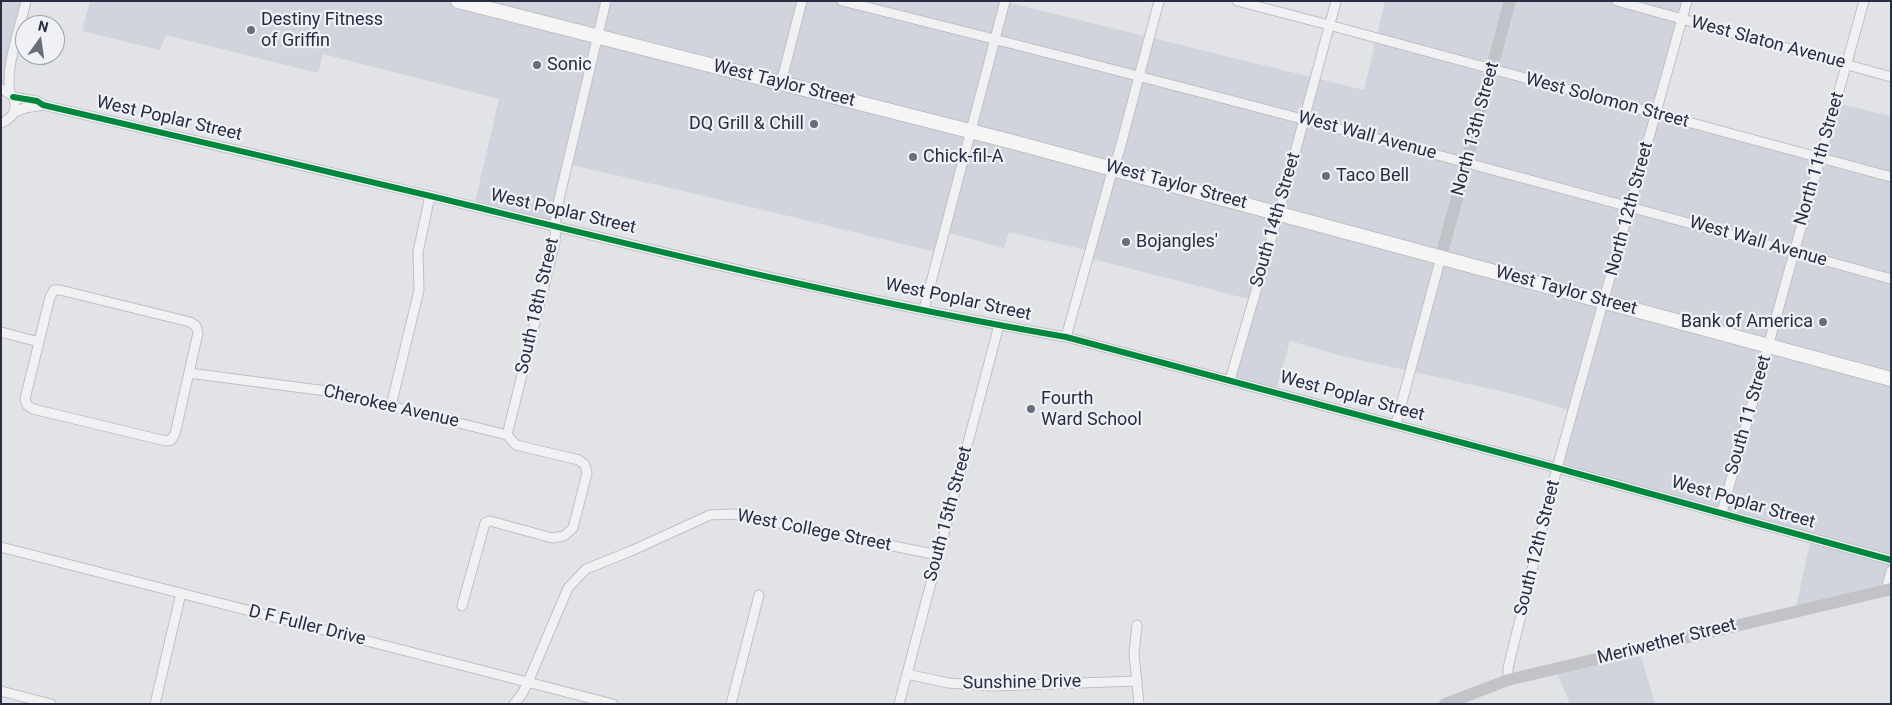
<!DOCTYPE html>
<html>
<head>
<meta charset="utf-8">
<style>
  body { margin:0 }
  #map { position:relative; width:1892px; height:705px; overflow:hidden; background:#e1e3e7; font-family:Roboto,sans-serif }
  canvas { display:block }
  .frame { position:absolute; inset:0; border:2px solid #282d41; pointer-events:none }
  .north { position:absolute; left:15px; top:15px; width:50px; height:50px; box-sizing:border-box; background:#eff1f7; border:1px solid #9fa3ae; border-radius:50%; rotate:14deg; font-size:14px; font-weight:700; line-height:20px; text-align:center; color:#282d41 }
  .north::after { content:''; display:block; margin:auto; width:18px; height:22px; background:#696d7b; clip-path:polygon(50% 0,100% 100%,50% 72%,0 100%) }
</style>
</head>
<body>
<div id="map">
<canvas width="1892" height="705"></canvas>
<div class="frame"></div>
<div class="north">N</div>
</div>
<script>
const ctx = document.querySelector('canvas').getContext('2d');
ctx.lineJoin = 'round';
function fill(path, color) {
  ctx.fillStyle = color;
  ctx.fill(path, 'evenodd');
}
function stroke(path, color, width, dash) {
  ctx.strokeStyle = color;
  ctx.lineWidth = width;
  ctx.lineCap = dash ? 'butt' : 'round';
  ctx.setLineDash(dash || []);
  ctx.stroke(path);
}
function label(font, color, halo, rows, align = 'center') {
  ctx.font = font + ' Roboto,sans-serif';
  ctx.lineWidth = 4.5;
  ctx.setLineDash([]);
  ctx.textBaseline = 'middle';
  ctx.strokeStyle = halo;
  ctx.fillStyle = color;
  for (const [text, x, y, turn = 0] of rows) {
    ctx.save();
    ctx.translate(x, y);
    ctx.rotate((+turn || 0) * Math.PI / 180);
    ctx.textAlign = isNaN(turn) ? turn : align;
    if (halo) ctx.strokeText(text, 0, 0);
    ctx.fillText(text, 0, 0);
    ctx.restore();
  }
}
fill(new Path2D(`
  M1 1H31L7 91 1 90Z
  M90 1H843L861 6 863 1H1002L1364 90 1385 1H1608L1630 7 1632 1H1688L1657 118 1821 160 1835 103 1891 116V590L1796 607 1811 538 1560 466 1573 411 1509 393 1346 357 1290 341 1276 390 1231 377 1252 300 1085 257 1086 250 1009 232 1004 248 945 232 939 253 772 212 568 164 552 226 474 206 499 99 323 54 318 73 166 35 160 50 82 31Z
  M1641 656 1655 704H1570L1557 673Z`), '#d1d4dc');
const street = new Path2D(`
  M842 1C1193 88 1542 182 1891 279
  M1237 1 1329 25 1891 177
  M1617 1 1891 77
  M781 83 802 1
  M1 89 12 95C19 107 14 118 1 123
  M10 93C5 67 20 28 26 1
  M13 97 37 101 43 105C176 136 310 167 443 199 649 249 856 301 1066 337L1557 468 1891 560
  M15 112 25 108 43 105
  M54 290H60L190 322 196 326 198 333 175 434 171 440 166 441 33 409 27 405 25 399 50 297Z
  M924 309 1005 1
  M1 332 39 342
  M1066 337 1113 168 1119 152 1159 1
  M189 373 334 392 507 435 516 445 579 460 585 465 587 473 573 528 564 536 552 538 490 521 485 523 462 606
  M1230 380 1279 212 1336 1
  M391 406 419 290 418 252 430 196
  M1396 424 1441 257
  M507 435 555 242 556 212 606 1
  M1722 512 1864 1
  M1 547 613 704
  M1886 590 1891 571
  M1137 625 1134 654 1139 704
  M907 674 948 683 993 686 1137 681
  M1508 680V668L1557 468 1687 1
  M1 691 51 704
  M155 704 181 593
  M514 704 522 694 528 682 568 588 586 569 631 551 710 515 734 514 938 555
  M731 704 759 595
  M899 704 999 325`);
const primary = new Path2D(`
  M458 1 1013 142 1891 379`);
stroke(street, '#bec0c5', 11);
stroke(primary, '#bdc0c5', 16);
stroke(street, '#f1f1f3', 9);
stroke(new Path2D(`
  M1441 257 1510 1
  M1445 704 1508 680 1891 589`), '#c2c3c9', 12);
stroke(primary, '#f5f5f6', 14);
stroke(new Path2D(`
  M13 97 37 101 43 105C176 136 310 167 443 199 649 249 856 301 1066 337L1557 468 1891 560`), '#00873e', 6);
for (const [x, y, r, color] of [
  [251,30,5,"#696d7b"],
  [537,65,5,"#696d7b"],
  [814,124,5,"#696d7b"],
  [913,157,5,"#696d7b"],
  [1326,176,5,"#696d7b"],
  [1126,242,5,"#696d7b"],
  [1823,322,5,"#696d7b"],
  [1031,409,5,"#696d7b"]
]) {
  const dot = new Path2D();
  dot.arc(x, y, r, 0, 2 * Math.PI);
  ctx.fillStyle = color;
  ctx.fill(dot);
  stroke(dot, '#eff1f7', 2);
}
label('18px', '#282d41', '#eff1f7', [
  ["Destiny Fitness",261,20],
  ["of Griffin",261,41],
  ["Sonic",547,65],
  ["DQ Grill & Chill",804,124,"right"],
  ["Chick-fil-A",923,157],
  ["Taco Bell",1336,176],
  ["Bojangles'",1136,242],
  ["Bank of America",1813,322,"right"],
  ["Fourth",1041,399],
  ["Ward School",1041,420]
], 'left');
label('18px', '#282d41', '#eff1f7', [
  ["West Slaton Avenue",1768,43,15],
  ["West Taylor Street",784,84,14],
  ["West Solomon Street",1607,101,15],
  ["West Poplar Street",169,119,13],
  ["North 13th Street",1476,129,-75],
  ["West Wall Avenue",1367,136,15],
  ["North 11th Street",1820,159,-74],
  ["West Taylor Street",1176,185,15],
  ["North 12th Street",1630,209,-75],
  ["West Poplar Street",563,212,13],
  ["South 14th Street",1276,220,-74],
  ["West Wall Avenue",1758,242,16],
  ["West Taylor Street",1566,291,15],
  ["West Poplar Street",958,300,12],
  ["South 18th Street",538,306,-77],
  ["West Poplar Street",1352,397,15],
  ["Cherokee Avenue",391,407,13],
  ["South 11 Street",1749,415,-74],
  ["West Poplar Street",1743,503,16],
  ["South 15th Street",949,514,-75],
  ["West College Street",814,531,11],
  ["South 12th Street",1538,548,-76],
  ["D F Fuller Drive",307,626,14],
  ["Meriwether Street",1667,642,-14],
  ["Sunshine Drive",1022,683,-1]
]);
</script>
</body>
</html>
